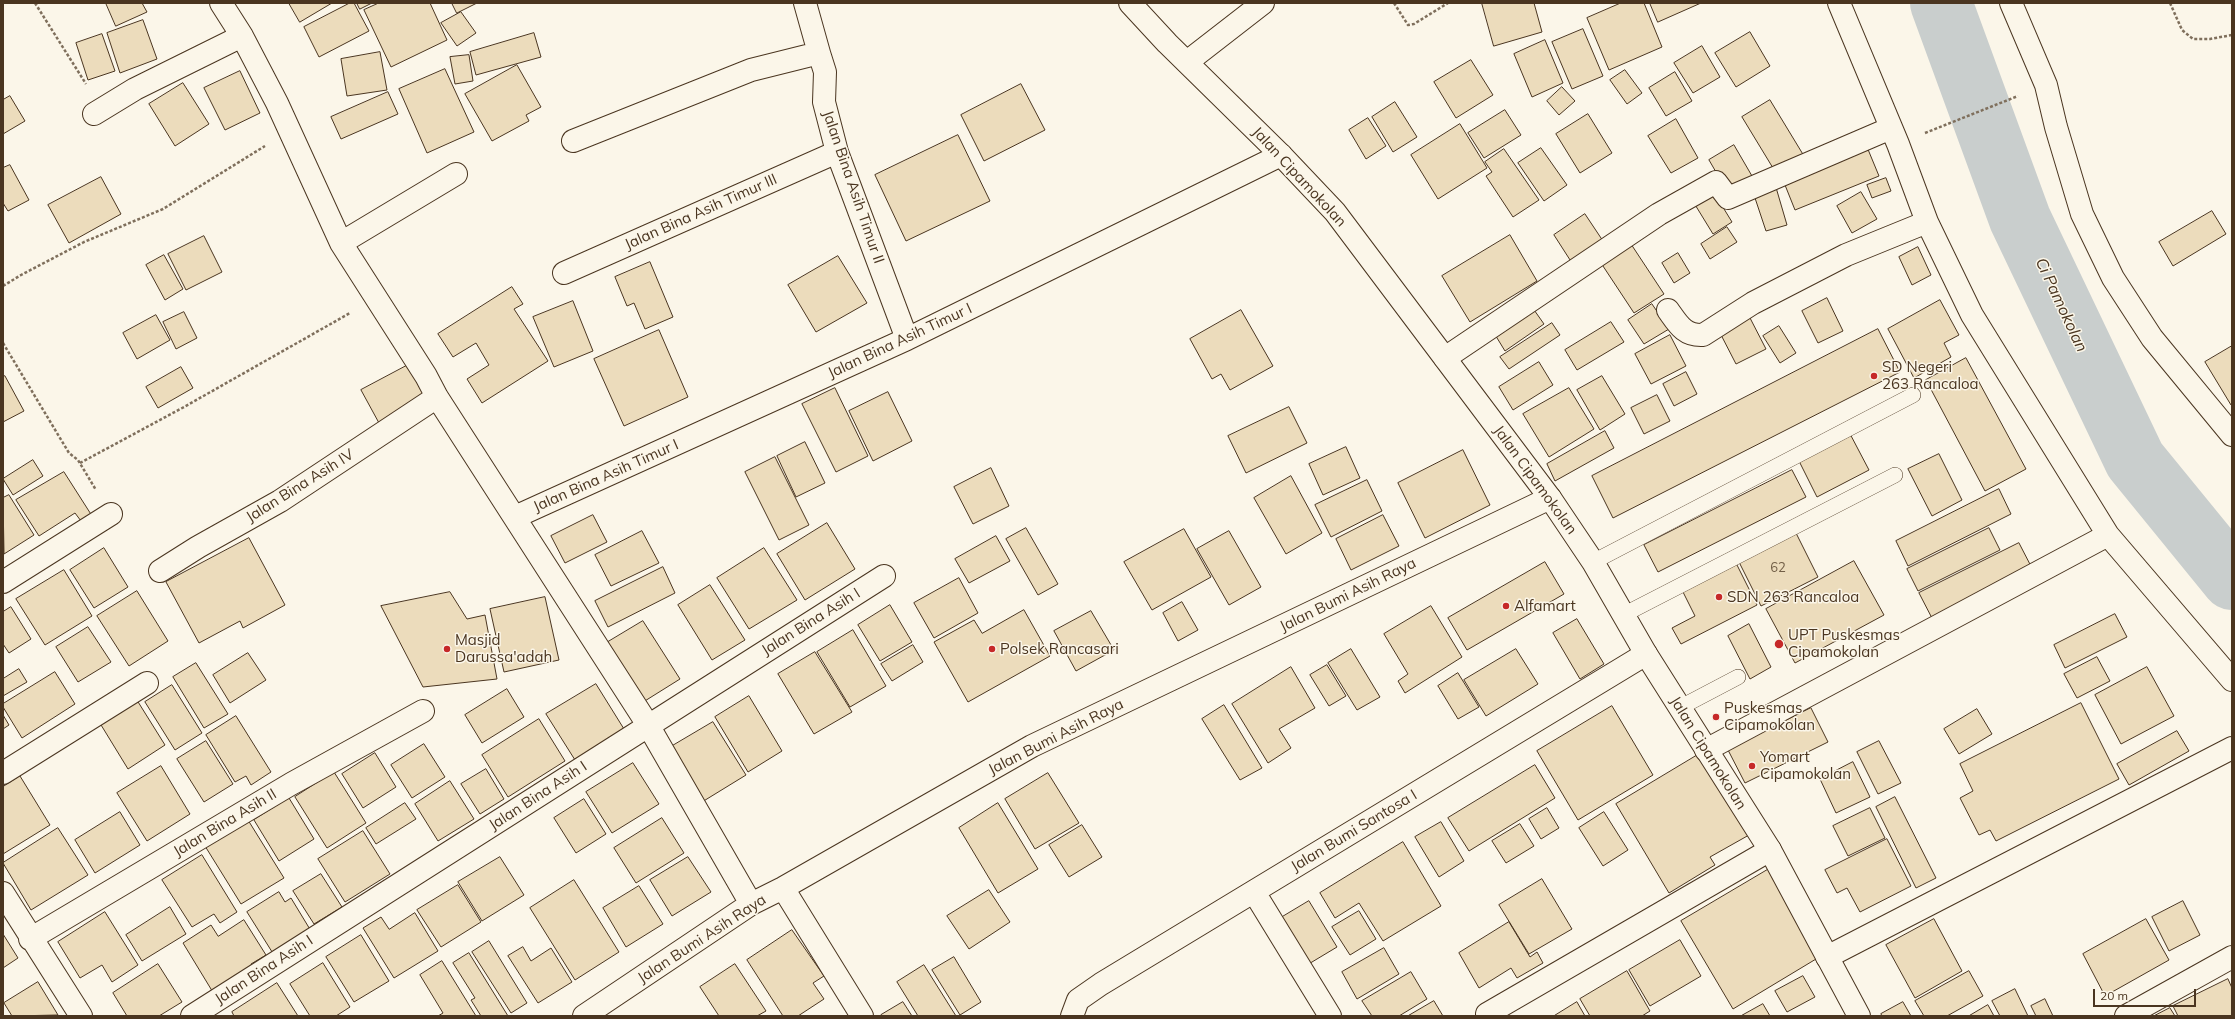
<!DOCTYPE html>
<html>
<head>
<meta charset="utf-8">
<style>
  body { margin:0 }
  #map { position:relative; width:2235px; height:1019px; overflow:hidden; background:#fbf6e9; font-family:Mulish,sans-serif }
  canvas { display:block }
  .frame { position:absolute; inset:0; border:4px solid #4a3520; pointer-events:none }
  .scale { position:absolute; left:2093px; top:989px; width:103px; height:18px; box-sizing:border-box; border:2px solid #4a3520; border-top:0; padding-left:5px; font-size:12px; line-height:14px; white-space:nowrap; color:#4a3520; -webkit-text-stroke:3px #fbf6e9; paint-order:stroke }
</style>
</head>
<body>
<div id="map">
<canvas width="2235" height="1019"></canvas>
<div class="frame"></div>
<div class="scale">20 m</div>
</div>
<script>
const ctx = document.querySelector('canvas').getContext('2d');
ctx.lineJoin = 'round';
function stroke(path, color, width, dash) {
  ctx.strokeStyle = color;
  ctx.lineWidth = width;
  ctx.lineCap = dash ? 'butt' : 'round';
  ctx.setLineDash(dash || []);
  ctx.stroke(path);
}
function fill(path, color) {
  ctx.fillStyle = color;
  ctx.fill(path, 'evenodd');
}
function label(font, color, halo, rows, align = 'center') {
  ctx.font = font + ' Mulish,sans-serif';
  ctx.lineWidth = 3;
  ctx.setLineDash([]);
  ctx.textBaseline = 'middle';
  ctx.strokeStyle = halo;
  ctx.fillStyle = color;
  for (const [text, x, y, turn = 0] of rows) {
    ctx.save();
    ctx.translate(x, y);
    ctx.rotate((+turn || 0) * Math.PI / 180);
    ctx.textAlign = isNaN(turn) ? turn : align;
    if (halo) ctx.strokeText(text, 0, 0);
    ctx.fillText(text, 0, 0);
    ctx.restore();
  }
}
stroke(new Path2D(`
  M1941 3 2020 219 2135 460 2232 579`), '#c9cecd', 62);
const building = new Path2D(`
  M106 3H142L147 12 116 26Z
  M289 3H332L300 22Z
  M350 3H354L369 31 319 57 304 27Z
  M357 3H372L360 9Z
  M379 3H430L447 40 391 67 364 10Z
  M452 3H477L457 13Z
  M1482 3H1534L1542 32 1494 46Z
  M1621 3H1644L1662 47 1609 70 1587 18Z
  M1650 3H1701L1658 22Z
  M461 12 476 33 457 46 441 23Z
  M143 20 157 59 120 73 107 33Z
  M1583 29 1603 76 1572 89 1552 42Z
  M1750 32 1770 66 1736 87 1715 53Z
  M534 33 541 57 476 75 470 52Z
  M102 34 115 71 88 80 76 43Z
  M1545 40 1563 83 1532 97 1514 54Z
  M1702 46 1720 77 1693 93 1674 63Z
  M380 52 387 90 347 96 341 59Z
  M469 55 473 81 455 84 450 57Z
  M1471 60 1493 95 1456 118 1434 82Z
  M517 65 541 107 526 115 529 121 492 141 465 94Z
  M445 69 474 132 427 153 399 89Z
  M1625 70 1642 93 1627 104 1610 80Z
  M240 71 260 113 225 130 204 88Z
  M1675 72 1692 101 1666 116 1649 88Z
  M183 83 209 124 175 146 149 104Z
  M1021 84 1045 130 984 161 961 115Z
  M1562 87 1575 101 1559 115 1547 101Z
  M388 92 398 114 341 139 331 117Z
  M10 96 25 121 3 134V100Z
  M1770 100 1804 156 1776 173 1742 117Z
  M1395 102 1417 137 1393 152 1372 117Z
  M1505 110 1521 135 1484 158 1468 133Z
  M1588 114 1612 153 1580 173 1556 134Z
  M1368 118 1386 146 1366 159 1349 130Z
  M1676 119 1698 158 1671 173 1648 136Z
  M1460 124 1487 168 1438 199 1411 155Z
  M958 135 990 201 906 241 875 175Z
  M1734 145 1752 176 1727 191 1709 160Z
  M1867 147 1879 176 1795 210 1783 180Z
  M1541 148 1567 185 1544 201 1518 163Z
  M1504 149 1539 200 1513 217 1486 176 1492 172 1485 162Z
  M10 165 29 200 8 211 3 203V168Z
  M101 177 121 214 69 243 48 205Z
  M1886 178 1891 191 1872 198 1867 185Z
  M1775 184 1787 225 1766 231 1753 192Z
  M1713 191 1732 222 1713 234 1694 203Z
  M1861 192 1877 219 1852 233 1837 206Z
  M2212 211 2226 234 2173 266 2159 242Z
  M1585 214 1603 241 1572 263 1554 235Z
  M1727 227 1737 242 1710 259 1701 244Z
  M1510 235 1537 281 1470 322 1442 276Z
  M204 236 222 272 186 290 168 254Z
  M1629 241 1664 294 1634 313 1599 260Z
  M1918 247 1931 275 1912 285 1899 257Z
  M1678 253 1690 273 1674 283 1662 263Z
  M164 255 183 289 165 300 146 265Z
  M838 256 867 303 816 332 788 285Z
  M650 262 673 317 645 329 634 303 627 306 615 277Z
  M512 287 523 304 514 309 548 361 482 403 467 379 489 365 476 343 453 357 438 334Z
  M1827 298 1843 331 1818 343 1802 311Z
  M1940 300 1959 335 1944 343 1951 357 1914 378 1888 329Z
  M573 301 593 351 554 367 533 317Z
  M1652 304 1669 329 1644 344 1628 320Z
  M1532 307 1544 324 1505 351 1494 333Z
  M1241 310 1273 366 1230 390 1221 374 1212 379 1190 339Z
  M184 312 197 338 176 349 163 322Z
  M156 315 170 340 137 359 123 333Z
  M1749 316 1766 349 1736 364 1719 331Z
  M1611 322 1624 342 1577 370 1565 350Z
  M1552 323 1560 335 1509 369 1500 357Z
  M1779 326 1796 353 1780 363 1763 336Z
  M1878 329 1900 372 1613 518 1592 476Z
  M659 330 688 397 624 426 594 359Z
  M1670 335 1686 366 1651 384 1635 354Z
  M2232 346V405H2231L2205 362Z
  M1966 358 2026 469 1985 491 1926 380Z
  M1539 362 1553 385 1513 410 1499 387Z
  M410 364 428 397 379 423 361 390Z
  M181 367 193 388 158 408 146 387Z
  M1686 372 1697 394 1674 406 1663 384Z
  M5 376 24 411 3 422V377Z
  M1602 376 1625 414 1600 430 1577 390Z
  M835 388 868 456 836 472 802 404Z
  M1569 388 1594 429 1549 457 1523 414Z
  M888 392 912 441 873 461 849 411Z
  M1657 395 1670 421 1644 434 1631 408Z
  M1289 407 1307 443 1246 473 1228 436Z
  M1848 430 1869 470 1817 497 1797 457Z
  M1605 431 1614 448 1555 481 1547 464Z
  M805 442 825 483 796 497 777 456Z
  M1346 447 1360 478 1323 495 1309 464Z
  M1463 450 1490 505 1425 538 1398 483Z
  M1939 454 1962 500 1932 516 1908 469Z
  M775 457 809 525 779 540 745 472Z
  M33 460 43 476 13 495 3 479Z
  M991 468 1009 506 973 524 954 487Z
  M1792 470 1806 497 1658 572 1644 545Z
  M64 472 94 519 84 525 75 513 39 536 16 500Z
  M1291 476 1322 533 1286 554 1254 498Z
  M1367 480 1382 511 1331 537 1315 505Z
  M1999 489 2011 514 1908 566 1896 541Z
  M9 495 34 535 4 554 3 498Z
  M593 515 607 542 565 563 551 536Z
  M1383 515 1399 546 1351 570 1336 539Z
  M827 523 855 569 805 600 777 554Z
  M1026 528 1058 584 1038 595 1006 539Z
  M1989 528 2000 550 1918 591 1907 569Z
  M1184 529 1211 577 1152 610 1124 562Z
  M642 531 659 563 611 586 595 555Z
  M1229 531 1261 587 1229 605 1197 549Z
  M1795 531 1818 577 1761 606 1738 560Z
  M996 536 1010 561 969 583 955 559Z
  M249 538 285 605 243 628 240 621 199 643 166 582Z
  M2019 543 2034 572 1934 622 1919 593Z
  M104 548 128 587 94 608 70 570Z
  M764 548 797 600 749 629 717 578Z
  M1735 561 1757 605 1681 644 1672 628 1695 616 1681 588Z
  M1854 561 1884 615 1795 663 1766 609Z
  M1545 562 1564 594 1467 650 1448 618Z
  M663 567 675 593 608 627 595 601Z
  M64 570 92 616 45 645 16 599Z
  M959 578 978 613 934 638 914 603Z
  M710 585 745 640 712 660 678 605Z
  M137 591 168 641 129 666 97 616Z
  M450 592 467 619 485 615 497 679 423 687 381 606Z
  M545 597 559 660 504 672 490 609Z
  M1182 602 1198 630 1178 641 1163 613Z
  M890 605 912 642 880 661 858 625Z
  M1431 606 1462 657 1405 693 1398 681 1408 674 1384 634Z
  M11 607 31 639 9 653 3 644V612Z
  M1024 610 1050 656 968 702 934 642 974 620 982 633Z
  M1091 611 1114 650 1076 671 1054 631Z
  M2115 614 2127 637 2065 668 2054 645Z
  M1577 619 1604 664 1580 679 1553 633Z
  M643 621 680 679 640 704 603 645Z
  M1749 624 1771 667 1750 679 1728 636Z
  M88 627 111 662 78 682 56 647Z
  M853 630 886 686 850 707 817 652Z
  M913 645 923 662 892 681 881 664Z
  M1351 649 1380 697 1357 710 1328 663Z
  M1516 649 1538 684 1486 716 1464 680Z
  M815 652 852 712 814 734 778 674Z
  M248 653 266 680 230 703 213 675Z
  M2097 657 2110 681 2077 698 2064 674Z
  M196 663 228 714 204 728 173 677Z
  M1327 665 1346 696 1329 706 1310 675Z
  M1291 667 1315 708 1279 729 1291 748 1268 763 1232 704Z
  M2147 667 2174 716 2121 744 2095 695Z
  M19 669 27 682 3 696V679Z
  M55 672 75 704 22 738 3 707V704Z
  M1458 673 1479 707 1458 719 1438 686Z
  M596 684 624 729 575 760 546 714Z
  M172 685 202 733 175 750 145 702Z
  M507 689 524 717 482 743 465 715Z
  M749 696 782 751 748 772 715 717Z
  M135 697 165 745 128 769 98 720Z
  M2081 703 2119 779 1996 841 1990 830 1979 835 1960 798 1973 791 1960 764Z
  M1224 705 1262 768 1240 780 1202 719Z
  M1612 706 1653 775 1578 820 1537 751Z
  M1811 708 1828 742 1745 783 1728 750Z
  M1977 709 1992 734 1959 754 1944 729Z
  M3 715 9 725 3 729Z
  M236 716 271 772 251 785 246 776 235 782 206 735Z
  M539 719 565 761 508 797 482 755Z
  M713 722 746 775 702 802 669 748Z
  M2177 731 2189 751 2129 785 2117 764Z
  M206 741 233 784 204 802 177 759Z
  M1879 741 1901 783 1878 794 1857 752Z
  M424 744 445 777 412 798 391 765Z
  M375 753 396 787 363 808 342 774Z
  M1701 753 1749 835 1710 857 1715 865 1669 893 1616 804Z
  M1853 762 1870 797 1836 813 1820 779Z
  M633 763 659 804 612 833 586 792Z
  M1535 765 1555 798 1469 851 1448 818Z
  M161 766 190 814 147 841 117 793Z
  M486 769 504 799 480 814 461 784Z
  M334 772 366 823 327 848 295 797Z
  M1048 773 1079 823 1035 849 1005 799Z
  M20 776 50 825 3 854V787Z
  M450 781 474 819 438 841 415 804Z
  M1895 797 1936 878 1916 888 1876 807Z
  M289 798 314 839 279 861 254 820Z
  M584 799 606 834 576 853 554 818Z
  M405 803 416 819 376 844 366 828Z
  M998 803 1038 869 998 893 959 828Z
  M1547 808 1559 828 1541 839 1529 819Z
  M1870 808 1885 838 1848 856 1833 826Z
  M120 812 140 845 95 873 75 840Z
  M1604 812 1628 850 1603 866 1579 828Z
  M662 818 684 853 636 883 614 848Z
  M248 820 284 878 241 904 205 846Z
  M1441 822 1464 861 1439 877 1415 837Z
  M1520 824 1534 846 1506 863 1492 841Z
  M1082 825 1102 857 1069 877 1049 845Z
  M58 828 88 875 31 910 3 863Z
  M363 831 390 874 345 902 318 859Z
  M1887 839 1911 886 1860 912 1847 888 1837 893 1825 870Z
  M1403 842 1441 906 1383 941 1359 903 1335 918 1320 893Z
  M202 855 237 912 220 923 214 914 192 927 162 880Z
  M500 857 524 895 482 921 458 882Z
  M688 857 711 892 672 916 650 880Z
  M1769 869 1821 956 1733 1009 1681 921Z
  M321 874 342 907 314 924 293 891Z
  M1542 879 1572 929 1529 954 1499 905Z
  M574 880 619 952 575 980 530 908Z
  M458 885 481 922 441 947 417 910Z
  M639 886 663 924 626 947 603 908Z
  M989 890 1010 922 969 949 947 916Z
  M279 892 285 902 291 898 311 931 274 955 247 912Z
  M1309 901 1337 947 1307 965 1279 919Z
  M2183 901 2200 935 2169 951 2152 917Z
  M170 907 186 934 142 961 126 935Z
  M1359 911 1376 939 1350 955 1332 927Z
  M105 912 138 965 112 982 102 965 80 978 58 942Z
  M415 913 438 951 394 978 363 928 381 917 389 929Z
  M1934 919 1962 971 1915 998 1886 945Z
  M2146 919 2169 960 2105 996 2083 954Z
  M244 920 266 955 251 964 254 969 214 994 183 943 211 925 218 936Z
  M1509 922 1530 957 1537 952 1543 963 1517 978 1511 968 1479 988 1459 953Z
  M792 930 824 976 813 983 824 999 798 1016H783L747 960Z
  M3 934 18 958 3 968Z
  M361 935 389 981 354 1002 326 957Z
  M1680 940 1701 976 1650 1006 1629 970Z
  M489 941 527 1003 511 1013 472 952Z
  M523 947 531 961 551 948 572 982 538 1003 508 956Z
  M1384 948 1399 974 1357 999 1342 972Z
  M469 953 508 1016H481L471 1000 475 998 453 963Z
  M954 957 981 1002 960 1015 932 970Z
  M442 961 476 1016H438L443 1013 420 975Z
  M323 963 350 1007 336 1016H310L290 984Z
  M158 964 182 1002 159 1016H127L113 993Z
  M735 964 766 1011 757 1016H719L700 987Z
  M924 965 956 1016H918L897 982Z
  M1627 971 1650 1011 1642 1016H1590L1580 999Z
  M1969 971 1983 996 1947 1016H1924L1915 1001Z
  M1411 972 1427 999 1399 1016H1372L1362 1001Z
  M1803 976 1815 997 1787 1012 1775 991Z
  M2228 979 2232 988V1016H2178L2173 1006Z
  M38 982 58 1015 12 1016 4 1003Z
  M277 983 298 1016H234L232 1012Z
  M2015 989 2028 1016H2000L1992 1001Z
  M2045 999 2053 1016H2036L2031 1006Z
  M1434 1001 1443 1016H1408Z
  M903 1002 912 1016H881V1015Z
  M1577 1002 1585 1016H1554Z
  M1903 1002 1911 1016H1882L1881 1014Z
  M1763 1004 1770 1016H1741Z
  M1988 1005 1994 1016H1969Z
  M2170 1008 2175 1016H2154Z`);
fill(building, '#ecdcbc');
stroke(building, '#4a3520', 1);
const service = new Path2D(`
  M1593 562 1913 395
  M1623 615 1895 475
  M1679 708 1738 677`);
const minor = new Path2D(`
  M221 3 242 36 277 103 341 243 426 376 437 397 648 725 751 904
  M805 3 819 53
  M1839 3 1898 144 1927 222 1972 315 2108 535 2232 680
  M2011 3 2046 85 2056 127 2082 214 2113 278 2152 338 2232 435
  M1187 62 1263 3
  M94 114 135 89 242 36
  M573 141 751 70 819 53 825 72 824 102 837 152 907 339
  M341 243 456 174
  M564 273 837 152
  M1668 310C1678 324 1684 336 1703 335L1753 303 1846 255 1927 222
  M1445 358 1659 214 1716 182 1728 198 1891 128
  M515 517 907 339 1281 155
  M160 571 198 547 280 501 437 397
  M3 582 111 514
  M1706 750 2108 535
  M3 773 147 683
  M783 888 862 1016
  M1254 892 1330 1016
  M3 893 81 1016
  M30 939 291 784 423 711
  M1827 957 2232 748
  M1487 1014 1770 850
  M192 1016 884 576
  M584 1016 751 904 783 888 1032 746 1550 498
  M1072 1016 1078 1000 1101 984 1646 654
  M2126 1016 2232 957`);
const tertiary = new Path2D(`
  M1130 3 1167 43 1281 155 1335 212 1550 498 1593 562 1646 654 1770 850 1859 1016`);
stroke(service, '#4a3520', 16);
stroke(minor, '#4a3520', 24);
stroke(tertiary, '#4a3520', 24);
stroke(new Path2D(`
  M35 3 86 84
  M1394 3 1408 25 1414 24 1448 3
  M2170 3 2182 30 2193 39H2210L2232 35
  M1925 133 2018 96
  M3 286 21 275 84 242 163 209 265 146
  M3 343 69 453 78 460 96 490
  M80 463 184 407 350 313`), '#7f6f5c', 2.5, [3, 2]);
stroke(service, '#fbf6e9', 15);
stroke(minor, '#fbf6e9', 22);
stroke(tertiary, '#fbf6e9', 22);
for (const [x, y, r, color] of [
  [1874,376,4,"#c62828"],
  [1719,597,4,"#c62828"],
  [1506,606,4,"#c62828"],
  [1779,644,5,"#c62828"],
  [447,649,4,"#c62828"],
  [992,649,4,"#c62828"],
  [1716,717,4,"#c62828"],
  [1752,766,4,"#c62828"]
]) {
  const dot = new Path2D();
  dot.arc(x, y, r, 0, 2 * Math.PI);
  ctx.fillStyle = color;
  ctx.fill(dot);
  stroke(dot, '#fbf6e9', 1.5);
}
label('13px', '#725f47', null, [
  ["62",1778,568]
]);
label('15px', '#4a3520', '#fbf6e9', [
  ["Jalan Cipamokolan",1299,177,47],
  ["Jalan Bina Asih Timur II",853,187,71],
  ["Jalan Bina Asih Timur III",701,212,-24],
  ["Jalan Bina Asih Timur I",900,341,-25],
  ["Jalan Bina Asih Timur I",606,476,-24],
  ["Jalan Cipamokolan",1535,480,54],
  ["Jalan Bina Asih IV",300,486,-32],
  ["Jalan Bumi Asih Raya",1348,595,-26],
  ["Jalan Bina Asih I",811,622,-32],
  ["Jalan Bumi Asih Raya",1056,737,-27],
  ["Jalan Cipamokolan",1708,753,58],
  ["Jalan Bina Asih I",538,796,-33],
  ["Jalan Bina Asih II",225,823,-31],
  ["Jalan Bumi Santosa I",1354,831,-31],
  ["Jalan Bumi Asih Raya",702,939,-33],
  ["Jalan Bina Asih I",264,970,-33]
]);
label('15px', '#4a3520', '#fbf6e9', [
  ["SD Negeri",1882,367],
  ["263 Rancaloa",1882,384],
  ["SDN 263 Rancaloa",1727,597],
  ["Alfamart",1514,606],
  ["UPT Puskesmas",1788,635],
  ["Cipamokolan",1788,652],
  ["Masjid",455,640],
  ["Darussa'adah",455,657],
  ["Polsek Rancasari",1000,649],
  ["Puskesmas",1724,708],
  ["Cipamokolan",1724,725],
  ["Yomart",1760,757],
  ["Cipamokolan",1760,774]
], 'left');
label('italic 16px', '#4a3520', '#fbf6e9', [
  ["Ci Pamokolan",2061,305,65]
]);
</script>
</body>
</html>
